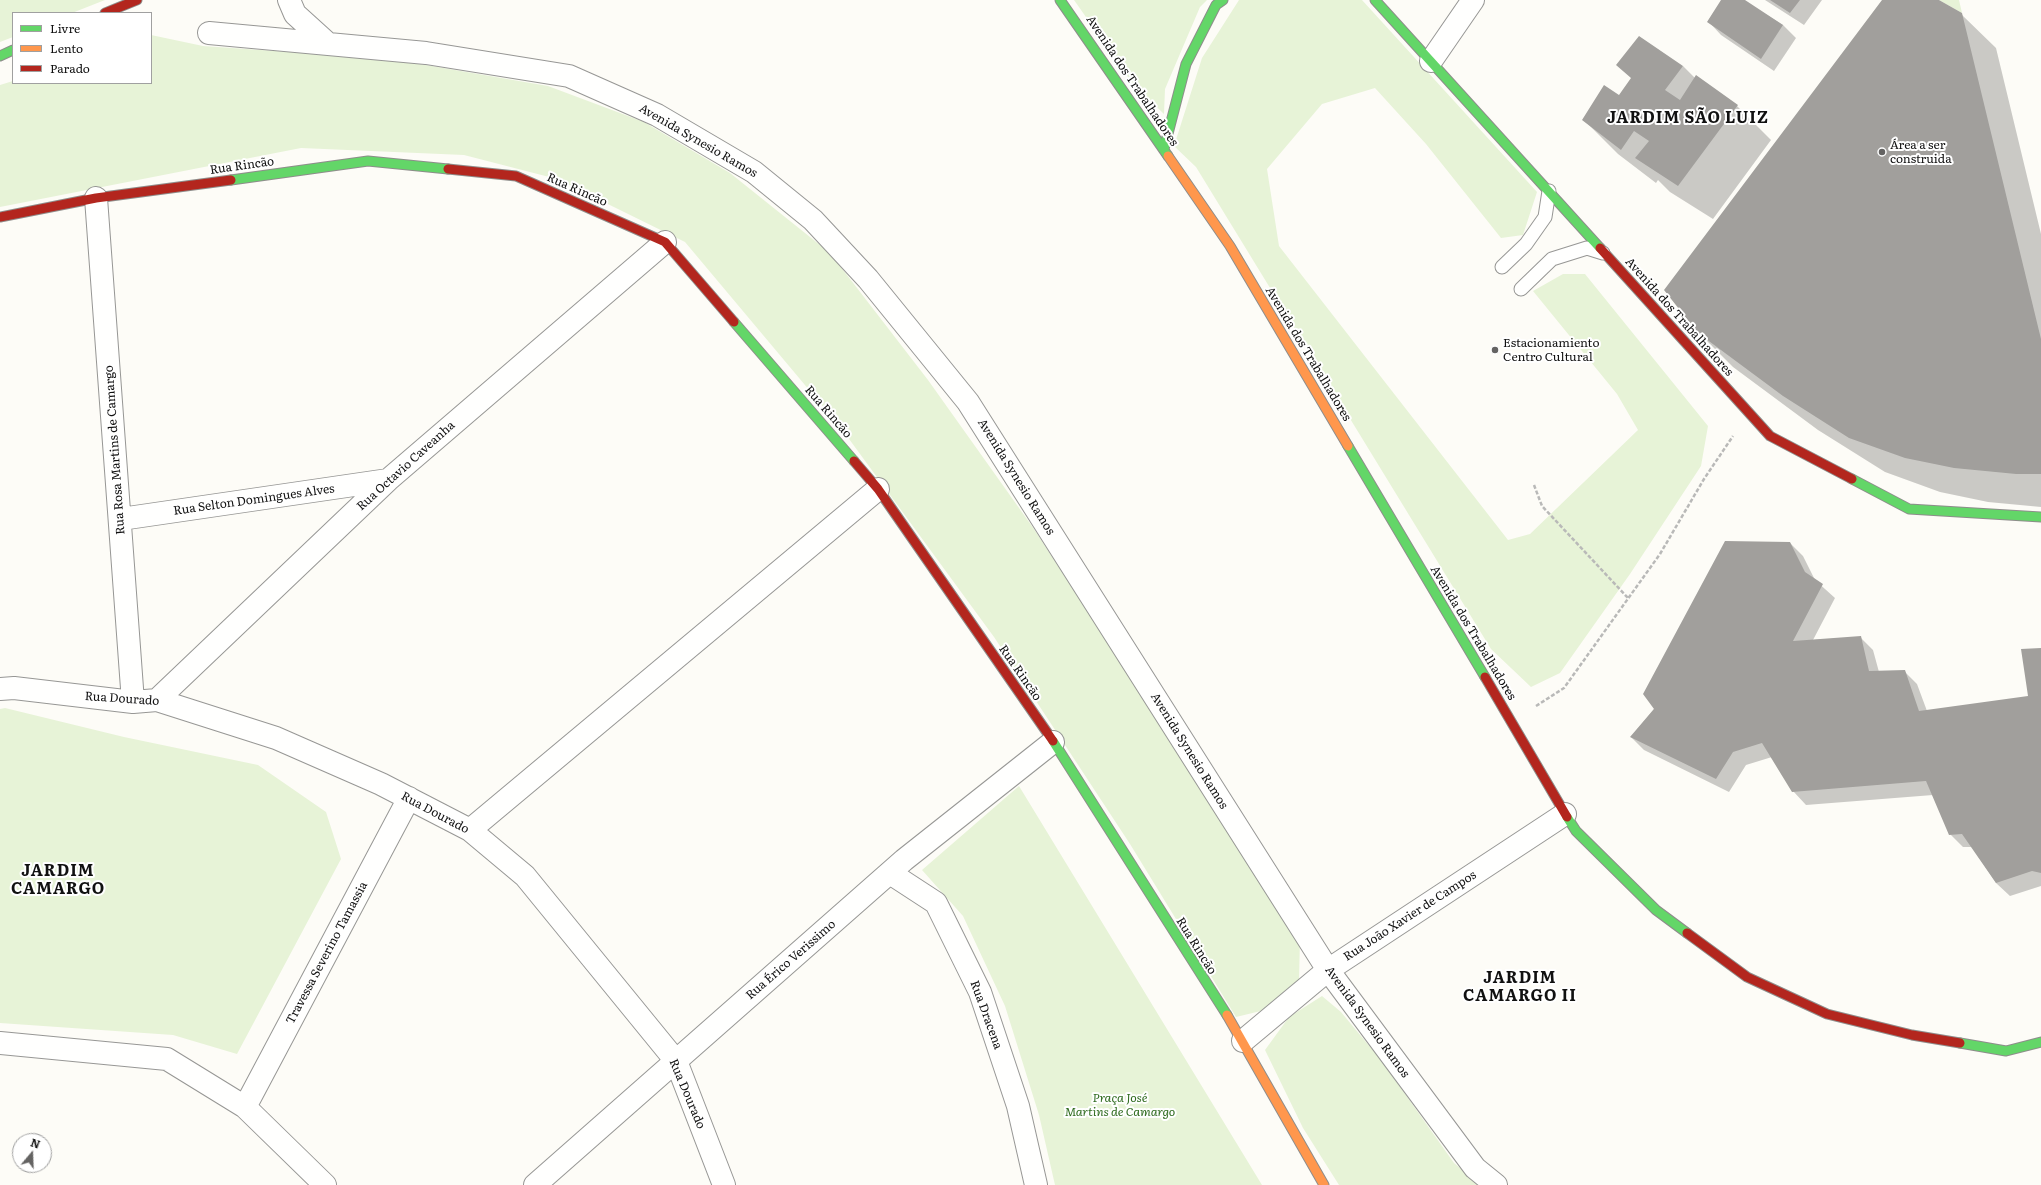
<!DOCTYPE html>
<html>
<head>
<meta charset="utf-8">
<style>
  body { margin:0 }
  #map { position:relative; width:2041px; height:1185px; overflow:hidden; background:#fdfcf7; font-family:Literata,serif }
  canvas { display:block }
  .legend { position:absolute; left:12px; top:12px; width:140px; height:72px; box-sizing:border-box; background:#fff; border:1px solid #a0a0a0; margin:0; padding:5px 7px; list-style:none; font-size:12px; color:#111 }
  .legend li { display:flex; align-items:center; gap:8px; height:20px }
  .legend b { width:20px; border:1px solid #a0a0a0 }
  .north { position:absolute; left:12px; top:1133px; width:40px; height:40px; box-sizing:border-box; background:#fff; border:1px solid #a0a0a0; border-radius:50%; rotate:19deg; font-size:11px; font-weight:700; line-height:16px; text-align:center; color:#111 }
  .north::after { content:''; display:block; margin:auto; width:14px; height:18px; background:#646362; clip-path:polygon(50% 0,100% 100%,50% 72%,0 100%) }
</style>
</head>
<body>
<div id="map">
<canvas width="2041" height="1185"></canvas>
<ul class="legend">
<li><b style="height:5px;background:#63d668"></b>Livre</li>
<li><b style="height:5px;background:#ff974d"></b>Lento</li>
<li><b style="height:5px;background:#b3261e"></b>Parado</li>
</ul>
<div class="north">N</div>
</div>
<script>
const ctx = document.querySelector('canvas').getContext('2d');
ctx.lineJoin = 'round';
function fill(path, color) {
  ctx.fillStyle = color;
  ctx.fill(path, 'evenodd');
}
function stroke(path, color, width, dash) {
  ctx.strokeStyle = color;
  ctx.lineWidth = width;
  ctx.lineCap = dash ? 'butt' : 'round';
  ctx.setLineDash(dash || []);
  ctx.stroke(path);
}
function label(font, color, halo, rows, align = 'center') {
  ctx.font = font + ' Literata,serif';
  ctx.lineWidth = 4;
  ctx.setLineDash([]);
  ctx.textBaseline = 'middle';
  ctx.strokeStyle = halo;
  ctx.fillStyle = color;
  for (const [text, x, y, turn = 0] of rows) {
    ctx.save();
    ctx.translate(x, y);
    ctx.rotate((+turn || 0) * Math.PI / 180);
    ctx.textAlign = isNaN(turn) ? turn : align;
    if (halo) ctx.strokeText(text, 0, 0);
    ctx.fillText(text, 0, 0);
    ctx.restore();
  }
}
fill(new Path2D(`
  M0 0H105L72 13H13V37L0 42Z
  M1074 0H1207L1200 7 1165 89 1164 114 1133 84Z
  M1239 0H1362L1537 192 1523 235 1501 238 1426 144 1375 88 1322 104 1267 169 1279 246 1508 540 1530 534 1638 430 1617 394 1533 291 1563 274H1585L1708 426 1701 466 1630 574 1560 673 1531 687 1491 649 1196 167 1174 146 1202 58Z
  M1939 0H1959L1962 13Z
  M151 35 203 46 391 59 548 86 644 122 730 173 830 253 928 380 1034 529 1300 939 1299 980 1269 1009 1236 1017 1130 844 994 637 841 428 685 242 557 179 464 155 301 148 0 207V85L13 81V83H151Z
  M5 708 124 737 258 765 326 812 341 859 237 1054 173 1035 0 1023V709Z
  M1019 786 1262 1185H1055L1039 1115 1005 1006 963 916 922 870Z
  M1322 996 1341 1012 1381 1060 1454 1163 1481 1185H1339L1303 1128 1265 1050 1289 1017Z`), '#e7f3d7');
fill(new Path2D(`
  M1722 0H1743L1783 25 1796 38 1774 71 1721 35 1708 21Z
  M1765 0H1822L1804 25Z
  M1883 0H1937L1961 14 1996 48 2041 234V507L1988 502 1940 492 1885 472 1818 430 1733 367 1699 333Z
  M1683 66 1695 78 1737 106 1771 140 1713 219 1670 192 1658 180 1656 183 1618 154 1583 119 1620 96Z
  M1790 543 1803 556 1815 580 1835 598 1813 640 1860 637 1873 650 1879 672 1904 671 1917 684 1927 711 2029 697 2041 649V886L2010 896 1996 883 1972 847H1963L1950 834 1933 795 1806 805 1793 791 1772 757 1746 765 1729 792 1644 750 1631 737Z`), '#0003');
fill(new Path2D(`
  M1721 0H1745L1783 25 1761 59 1707 22Z
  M1770 0H1800L1790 13Z
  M1882 0H1939L1962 13 2041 339V474H2016L1954 468 1905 458 1849 438 1783 396 1698 333 1664 290Z
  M1639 36 1683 66 1665 90 1680 100 1696 75 1738 105 1678 186 1635 158 1649 141 1634 131 1621 150 1582 120 1604 85 1619 95 1631 78 1616 65Z
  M1725 541 1790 542 1805 572 1823 584 1793 641 1861 636 1869 671 1905 670 1919 711 2028 696 2021 649 2041 648V873L2032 871 1996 883 1962 834 1949 835 1926 781 1792 792 1762 743 1733 752 1716 779 1630 737 1654 709 1643 694Z`), '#a19f9c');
const lane = new Path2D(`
  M1502 267 1526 244 1545 217 1549 191
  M1521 289 1552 259 1587 248 1603 253`);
const street = new Path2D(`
  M289 0 295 14 327 43
  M209 33 426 53 569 76 657 115 754 172 813 220 868 279 968 402 1328 970 1475 1168 1496 1185
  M1431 61 1473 0
  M96 198 133 702
  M121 519 388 480
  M0 689 14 688 133 702 157 700 276 738 381 784 470 830 525 876 676 1061 724 1185
  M157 700 388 480 665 242
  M470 830 878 489
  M890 873 936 903 980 992 1018 1106 1036 1185
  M1243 1041 1328 970 1565 814
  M0 1043 167 1059 245 1107 325 1185
  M245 1107 409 798
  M535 1185 904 860 1053 742`);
const fast = new Path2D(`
  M1060 0 1168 156
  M1375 0 1600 248
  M0 56 13 50
  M1164 149 1186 64 1216 5 1223 0
  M231 180 368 161 448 169
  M734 322 854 461
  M1348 446 1485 677
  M1852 479 1909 509 2041 517
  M1053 741 1227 1015
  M1567 817 1576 831 1656 910 1687 933
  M1960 1043 2006 1051 2041 1042`);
const slow = new Path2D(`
  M1168 156 1230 246 1348 446
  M1227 1015 1324 1185`);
const jam = new Path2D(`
  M105 13 137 0
  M448 169 516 176 665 242 734 322
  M0 217 96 198 231 180
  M1600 248 1770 436 1852 479
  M854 461 878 489 1053 741
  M1485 677 1567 817
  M1687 933 1747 977 1827 1014 1912 1035 1960 1043`);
stroke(lane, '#979795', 15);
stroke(street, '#979795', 24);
stroke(fast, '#8e8d8b', 11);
stroke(slow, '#8e8d8b', 11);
stroke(jam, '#8e8d8b', 11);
stroke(new Path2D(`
  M1534 485 1542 506 1628 598
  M1536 706 1564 688 1660 554 1704 479 1733 436`), '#b9b9b8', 2.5, [4, 2]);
stroke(lane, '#fffffe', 13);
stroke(street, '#fffffe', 22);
stroke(fast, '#63d668', 9);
stroke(slow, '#ff974d', 9);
stroke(jam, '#b3261e', 9);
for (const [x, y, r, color] of [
  [1882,152,4,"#646362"],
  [1495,350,4,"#646362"]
]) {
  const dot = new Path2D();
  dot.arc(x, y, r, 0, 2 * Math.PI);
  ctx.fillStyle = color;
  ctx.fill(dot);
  stroke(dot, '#fff', 1.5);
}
label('12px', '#111', '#fff', [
  ["Avenida dos Trabalhadores",1132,81,56],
  ["Avenida Synesio Ramos",698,141,30],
  ["Rua Rincão",242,166,-8],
  ["Rua Rincão",577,190,24],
  ["Avenida dos Trabalhadores",1679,317,48],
  ["Avenida dos Trabalhadores",1308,354,59],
  ["Rua Rincão",828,412,49],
  ["Rua Rosa Martins de Camargo",115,450,-94],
  ["Rua Octavio Caveanha",406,466,-42],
  ["Avenida Synesio Ramos",1016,477,58],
  ["Rua Selton Domingues Alves",254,500,-8],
  ["Avenida dos Trabalhadores",1473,633,59],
  ["Rua Rincão",1020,673,55],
  ["Rua Dourado",122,699,4],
  ["Avenida Synesio Ramos",1189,751,58],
  ["Rua Dourado",435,813,28],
  ["Rua João Xavier de Campos",1410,916,-33],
  ["Rua Rincão",1196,946,58],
  ["Travessa Severino Tamassia",327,953,-62],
  ["Rua Érico Verissimo",791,960,-41],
  ["Rua Dracena",986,1015,70],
  ["Avenida Synesio Ramos",1367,1022,54],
  ["Rua Dourado",687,1094,67]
]);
label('12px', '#111', '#fff', [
  ["Área a ser",1890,145],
  ["construida",1890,159],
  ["Estacionamiento",1503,343],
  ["Centro Cultural",1503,357]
], 'left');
label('italic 12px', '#2f6b1f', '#fff', [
  ["Praça José",1120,1098],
  ["Martins de Camargo",1120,1112]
]);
ctx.letterSpacing = '1px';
label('bold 16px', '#111', '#fff', [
  ["JARDIM SÃO LUIZ",1688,118],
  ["JARDIM",58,871],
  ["CAMARGO",58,889],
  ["JARDIM",1520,978],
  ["CAMARGO II",1520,996]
]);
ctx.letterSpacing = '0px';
</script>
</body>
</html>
